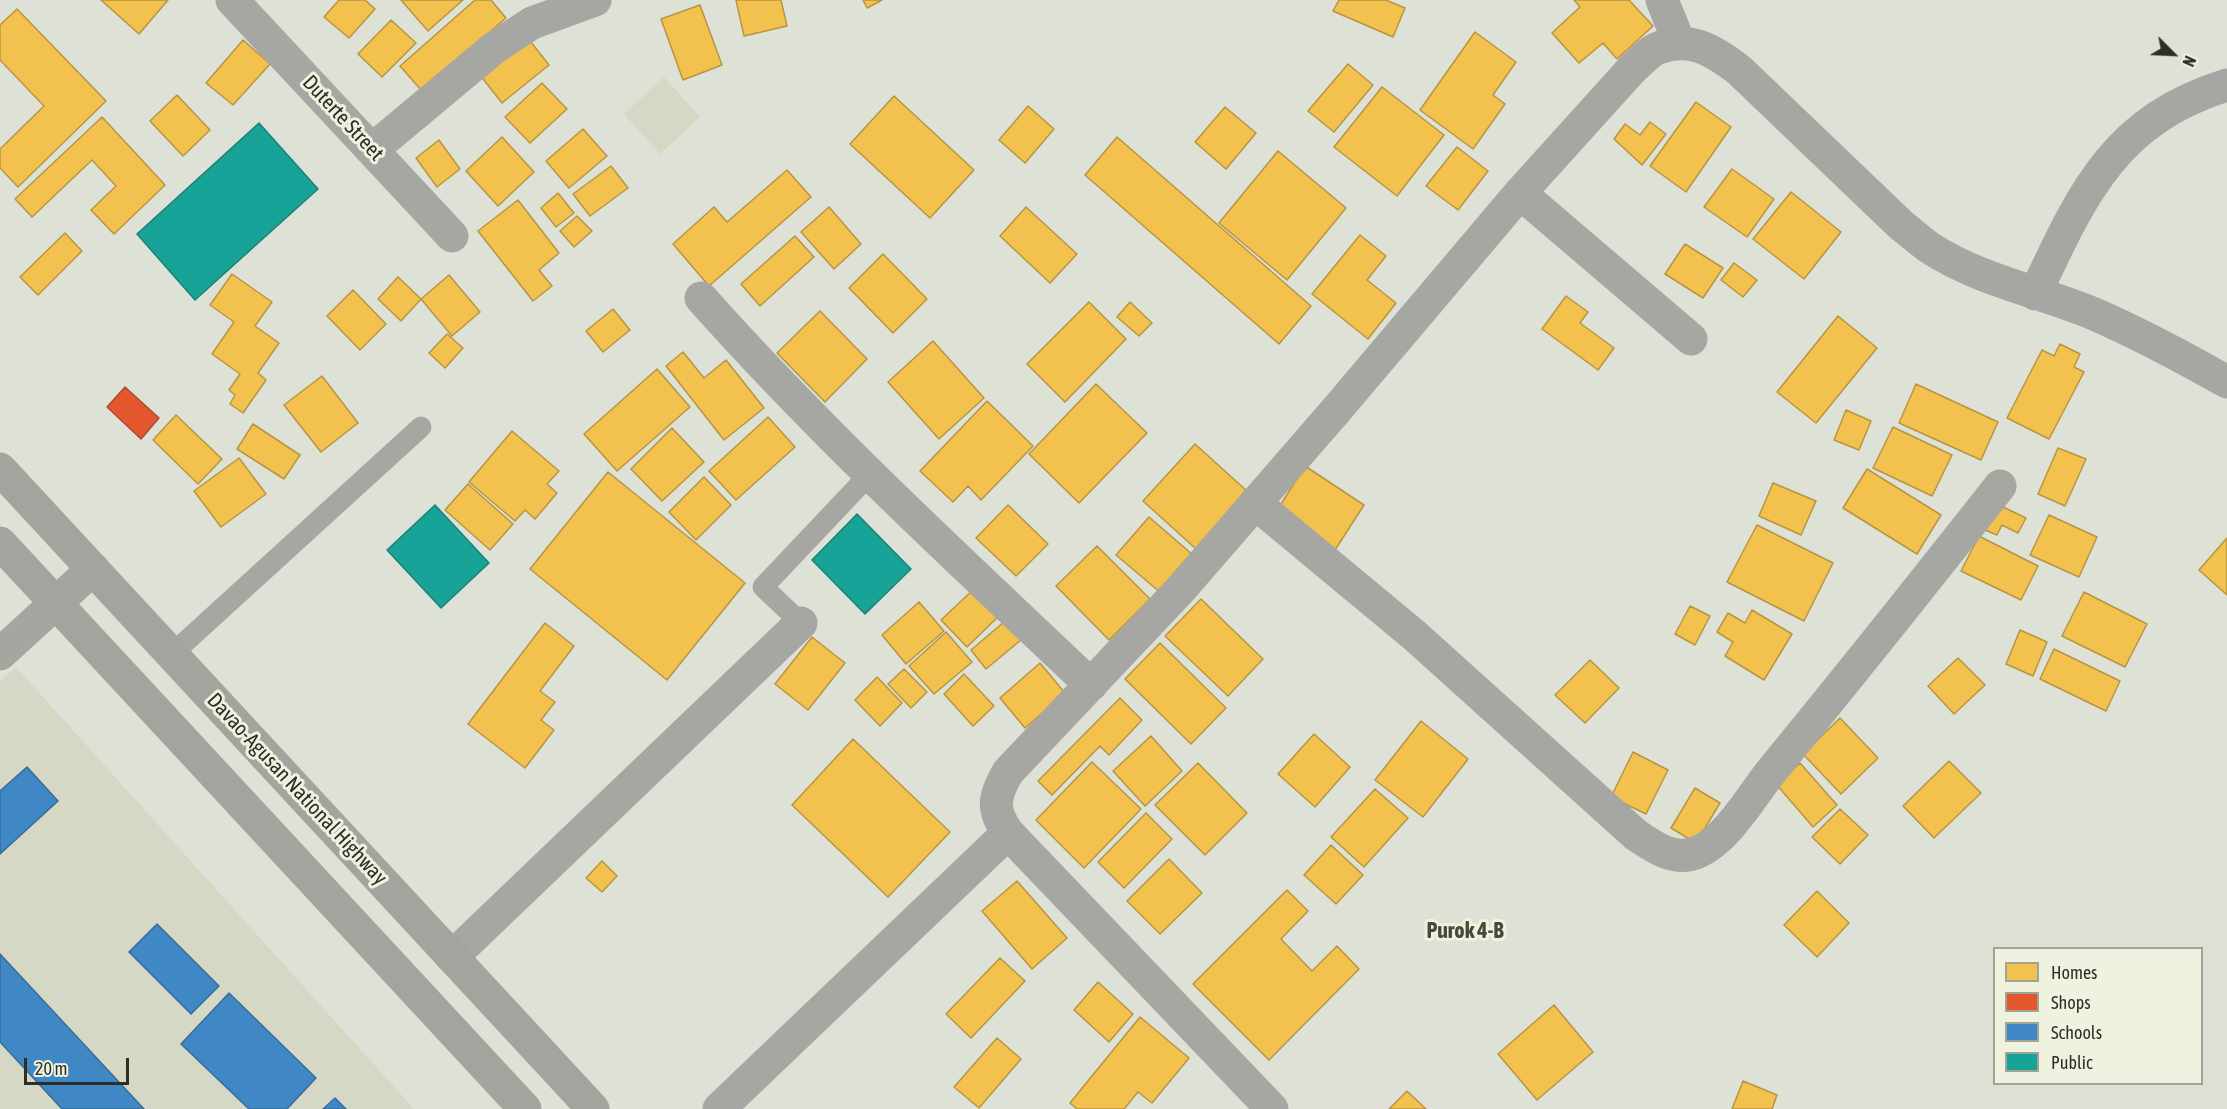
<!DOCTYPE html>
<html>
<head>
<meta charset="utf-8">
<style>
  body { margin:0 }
  #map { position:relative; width:2227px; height:1109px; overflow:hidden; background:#dee1d6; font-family:"Asap Condensed",sans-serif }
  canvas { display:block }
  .legend { position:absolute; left:1993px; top:947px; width:210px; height:138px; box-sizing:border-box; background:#eef2df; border:2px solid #a0a495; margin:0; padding:8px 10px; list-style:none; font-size:18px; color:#2c2e27 }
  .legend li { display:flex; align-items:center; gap:12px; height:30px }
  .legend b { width:30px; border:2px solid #a0a495 }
  .north { position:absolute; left:2143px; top:24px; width:60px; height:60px; -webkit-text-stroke:4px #eef2df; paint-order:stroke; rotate:114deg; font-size:16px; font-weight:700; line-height:24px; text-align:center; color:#2c2e27 }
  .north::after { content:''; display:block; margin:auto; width:21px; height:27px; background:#2c2e27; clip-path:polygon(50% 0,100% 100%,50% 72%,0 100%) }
  .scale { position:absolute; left:24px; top:1058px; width:105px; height:27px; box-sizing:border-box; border:3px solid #2c2e27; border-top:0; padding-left:8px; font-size:18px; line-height:21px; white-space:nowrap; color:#2c2e27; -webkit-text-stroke:4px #eef2df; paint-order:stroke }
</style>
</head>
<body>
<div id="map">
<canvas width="2227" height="1109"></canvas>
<ul class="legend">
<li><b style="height:16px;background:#f2c14e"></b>Homes</li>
<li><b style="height:16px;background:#e4572e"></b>Shops</li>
<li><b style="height:16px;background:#3f88c5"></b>Schools</li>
<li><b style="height:16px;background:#17a398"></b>Public</li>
</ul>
<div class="north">N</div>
<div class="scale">20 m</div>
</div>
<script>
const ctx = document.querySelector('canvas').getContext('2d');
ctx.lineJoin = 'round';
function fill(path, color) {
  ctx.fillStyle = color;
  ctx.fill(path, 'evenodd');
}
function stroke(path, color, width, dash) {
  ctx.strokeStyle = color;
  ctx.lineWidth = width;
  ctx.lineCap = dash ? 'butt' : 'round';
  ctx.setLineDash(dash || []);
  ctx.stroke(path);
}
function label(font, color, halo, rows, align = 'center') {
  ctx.font = font + ' "Asap Condensed",sans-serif';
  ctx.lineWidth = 6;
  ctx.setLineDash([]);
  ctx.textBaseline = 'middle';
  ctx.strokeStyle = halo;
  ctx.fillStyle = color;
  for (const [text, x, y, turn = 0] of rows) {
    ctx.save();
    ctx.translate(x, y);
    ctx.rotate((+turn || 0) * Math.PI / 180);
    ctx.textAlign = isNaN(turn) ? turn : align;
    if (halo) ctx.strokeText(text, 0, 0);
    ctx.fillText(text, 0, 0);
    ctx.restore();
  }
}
fill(new Path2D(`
  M664 77 700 117 660 154 624 114Z
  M16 667 414 1109H0V681Z`), '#d4d8c5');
const homes = new Path2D(`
  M101 0H168L139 34Z
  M339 0H365L375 9 349 38 324 17Z
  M401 0H463L428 31Z
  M475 0H491L506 18 422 91 400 66Z
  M736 0H781L787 26 744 36Z
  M863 0H882L867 8Z
  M1339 0H1386L1405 8 1393 37 1333 11Z
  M1574 0H1629L1653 26 1617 59 1603 43 1579 63 1552 33 1580 7Z
  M700 5 722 65 683 80 661 19Z
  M17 9 106 101 18 187 0 168V149L44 106 0 60V25Z
  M391 20 416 43 382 77 358 54Z
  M1475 32 1516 62 1493 95 1505 104 1473 149 1420 110Z
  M527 37 549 65 502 103 480 75Z
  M243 40 270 64 233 105 206 83Z
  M1348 64 1373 85 1334 132 1308 111Z
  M542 83 567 109 530 143 505 117Z
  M1382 87 1444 135 1397 196 1334 147Z
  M177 95 210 130 183 156 150 121Z
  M894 96 974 170 930 218 850 144Z
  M1696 102 1731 127 1686 192 1650 166Z
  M1028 106 1054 129 1025 163 999 140Z
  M1225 107 1256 133 1226 169 1195 142Z
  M102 117 165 185 114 234 91 210 116 186 92 160 32 217 15 199Z
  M1650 122 1666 134 1642 165 1614 139 1625 124 1640 135Z
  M583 129 607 156 569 188 546 161Z
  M502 137 534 172 498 206 466 171Z
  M1117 137 1311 306 1279 344 1085 175Z
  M439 140 460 169 437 187 416 158Z
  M1457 147 1488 171 1458 210 1426 186Z
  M1278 151 1346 208 1287 280 1219 223Z
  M611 166 628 188 590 216 573 194Z
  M1732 169 1774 199 1747 237 1704 207Z
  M787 170 811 197 709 286 673 244 714 207 727 222Z
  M1791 192 1841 232 1804 279 1753 239Z
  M558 193 574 213 556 227 541 208Z
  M518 200 559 253 539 270 552 286 533 301 478 231Z
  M829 207 861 244 834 269 801 232Z
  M1026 207 1077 254 1050 283 1000 236Z
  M577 216 592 231 574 247 560 231Z
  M65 233 82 251 38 295 20 277Z
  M1360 235 1386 256 1367 280 1396 303 1368 339 1312 294Z
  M795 236 814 257 760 306 741 284Z
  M1685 244 1723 268 1703 298 1665 274Z
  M883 254 927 299 893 333 849 288Z
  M1734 263 1757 280 1743 297 1721 280Z
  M232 274 272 302 255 326 279 343 258 373 266 380 243 413 230 404 235 395 229 390 240 374 212 354 234 322 210 305Z
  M449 275 480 312 452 336 421 299Z
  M398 277 421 299 401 321 378 299Z
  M353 290 386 324 360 350 327 316Z
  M1566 296 1588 312 1580 323 1614 348 1598 370 1542 329Z
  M1089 302 1126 339 1065 402 1027 364Z
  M1130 302 1152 323 1139 336 1117 317Z
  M613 309 630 330 603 352 586 331Z
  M820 311 867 359 825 402 777 353Z
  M1838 316 1877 348 1816 423 1777 392Z
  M447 334 463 348 445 368 429 353Z
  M933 341 984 398 939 439 888 382Z
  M2060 344 2080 354 2074 367 2084 372 2049 439 2007 418 2042 350 2054 356Z
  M683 352 704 378 726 360 764 408 724 440 666 366Z
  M657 369 690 407 617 471 584 434Z
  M322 376 358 423 321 452 284 405Z
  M1096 384 1147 433 1079 503 1029 454Z
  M1916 384 1998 422 1981 460 1899 423Z
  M987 401 1033 446 981 500 968 486 953 502 920 471Z
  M1846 410 1871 421 1859 450 1834 440Z
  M176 415 222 459 198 484 153 440Z
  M768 417 795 447 736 500 709 471Z
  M253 424 300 455 284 479 237 449Z
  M1893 427 1952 455 1932 496 1873 468Z
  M672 428 704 462 662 501 631 469Z
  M512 431 559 471 547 484 557 493 535 519 525 510 515 521 469 482Z
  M1195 444 1248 492 1196 549 1143 501Z
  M2058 448 2086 459 2065 506 2038 494Z
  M239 458 266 494 221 527 194 491Z
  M1305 466 1364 505 1335 550 1276 512Z
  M1867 469 1941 515 1917 554 1843 508Z
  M608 472 745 583 667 680 530 569Z
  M704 477 731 505 696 540 669 512Z
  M1773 483 1816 501 1801 535 1759 516Z
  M468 484 513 524 490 550 445 510Z
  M1997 504 2026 518 2018 533 2002 525 1997 535 1985 530Z
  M1008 505 1048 544 1016 576 976 538Z
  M2049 515 2097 537 2079 577 2030 555Z
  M1149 517 1193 555 1161 593 1116 555Z
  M1757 525 1833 563 1804 621 1727 582Z
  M1979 536 2038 566 2021 600 1961 571Z
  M2227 538V595L2199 570Z
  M1097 546 1150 599 1109 640 1056 586Z
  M975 588 1001 614 967 647 941 620Z
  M2084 592 2147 624 2125 667 2062 636Z
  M1201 599 1263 659 1228 696 1165 636Z
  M919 602 944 631 906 664 882 635Z
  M1690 606 1710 616 1695 645 1675 634Z
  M1752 610 1792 634 1764 680 1725 656 1733 642 1717 632 1728 613 1745 623Z
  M1005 621 1021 640 986 669 971 650Z
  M545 623 574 646 540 691 555 702 541 720 554 730 525 768 468 724Z
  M2020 630 2047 642 2033 676 2006 664Z
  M946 632 972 662 934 694 909 666Z
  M812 637 845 663 808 710 775 684Z
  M1160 643 1226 708 1191 744 1125 679Z
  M2054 649 2120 681 2106 711 2040 679Z
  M1958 658 1985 685 1954 714 1928 686Z
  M1590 660 1619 688 1585 723 1555 695Z
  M1040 663 1065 693 1025 728 1000 698Z
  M904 669 927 692 911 708 888 684Z
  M964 674 994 706 973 726 944 694Z
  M877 677 902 703 880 726 855 700Z
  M1120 698 1142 720 1109 755 1100 746 1052 795 1038 781Z
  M1840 718 1878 758 1841 794 1803 754Z
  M1421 721 1468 759 1423 817 1375 780Z
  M1314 734 1350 767 1315 807 1278 774Z
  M1151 736 1182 771 1145 806 1113 771Z
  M853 739 950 832 888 897 792 805Z
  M1633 752 1668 770 1646 814 1611 797Z
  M1949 761 1981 793 1934 838 1903 806Z
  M1092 762 1141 809 1084 868 1036 820Z
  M1198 763 1247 813 1205 855 1155 805Z
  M1800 763 1837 805 1813 827 1776 784Z
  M1695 788 1720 803 1696 843 1671 828Z
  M1375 789 1408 818 1364 867 1331 837Z
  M1840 809 1868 835 1840 864 1812 837Z
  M1146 813 1172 839 1124 888 1098 862Z
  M1331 845 1363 875 1336 904 1304 875Z
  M1169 859 1202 893 1160 934 1127 901Z
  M602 861 617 876 602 892 586 878Z
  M1017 881 1067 938 1032 969 982 911Z
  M1287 890 1308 911 1281 939 1312 971 1337 946 1359 969 1269 1060 1193 984Z
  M1817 891 1849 923 1817 957 1784 925Z
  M1000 958 1025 981 971 1038 946 1014Z
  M1098 982 1133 1014 1109 1042 1074 1010Z
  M1554 1005 1593 1052 1537 1100 1498 1054Z
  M1140 1017 1189 1058 1152 1103 1138 1092 1124 1109H1077L1070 1103Z
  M997 1038 1021 1059 979 1108 954 1087Z
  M1743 1081 1777 1095 1772 1109H1732Z
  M1407 1091 1426 1109H1389Z`);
fill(homes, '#f2c14e');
stroke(homes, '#b79542', 1.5);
const shops = new Path2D(`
  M125 387 159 418 141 439 107 407Z`);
fill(shops, '#e4572e');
stroke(shops, '#ad4b2c', 1.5);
const schools = new Path2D(`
  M27 767 58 801 0 854V791Z
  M157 924 219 986 191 1014 129 952Z
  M0 954 144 1109H62L0 1042Z
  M229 993 316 1078 287 1109H249L181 1044Z
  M335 1098 346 1109H323Z`);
fill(schools, '#3f88c5');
stroke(schools, '#396d96', 1.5);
const public = new Path2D(`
  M259 123 318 189 195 300 137 234Z
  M435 505 489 563 441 608 387 550Z
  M857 514 911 569 865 614 812 560Z`);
fill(public, '#17a398');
stroke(public, '#1d8076', 1.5);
stroke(new Path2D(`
  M801 623 763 587 869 475
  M172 654 421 427`), '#a6a6a3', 21);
stroke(new Path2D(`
  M232 0 452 236
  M1662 0 1679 42
  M373 149 494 48 532 23 595 0
  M1520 193 1691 339
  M2035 294C2082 194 2114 120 2227 85
  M701 298C823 435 958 559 1091 685
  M1255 503 1414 635 1636 835C1655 848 1675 862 1698 852 1729 838 1753 793 1774 768 1851 674 1926 580 2000 486
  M452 957 801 623
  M719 1109 1008 833
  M1272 1109 1008 833C991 809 994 796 1008 772L1180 590 1338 408 1520 193 1633 68C1640 62 1648 53 1656 49 1689 35 1713 50 1739 70L1901 225C1910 232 1920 241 1930 248 1979 280 2038 291 2092 313 2138 333 2183 357 2227 382`), '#a6a6a3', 33);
stroke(new Path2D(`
  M0 654 93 569`), '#a4a6a0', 33);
stroke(new Path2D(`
  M0 469 593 1109
  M0 543 525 1109`), '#a2a49e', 33);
label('21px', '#2c2e27', '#eef2df', [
  ["Duterte Street",343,118,47],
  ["Davao-Agusan National Highway",297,789,47]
]);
label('bold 22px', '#47493a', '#eef2df', [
  ["Purok 4-B",1465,931]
]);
</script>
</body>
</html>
